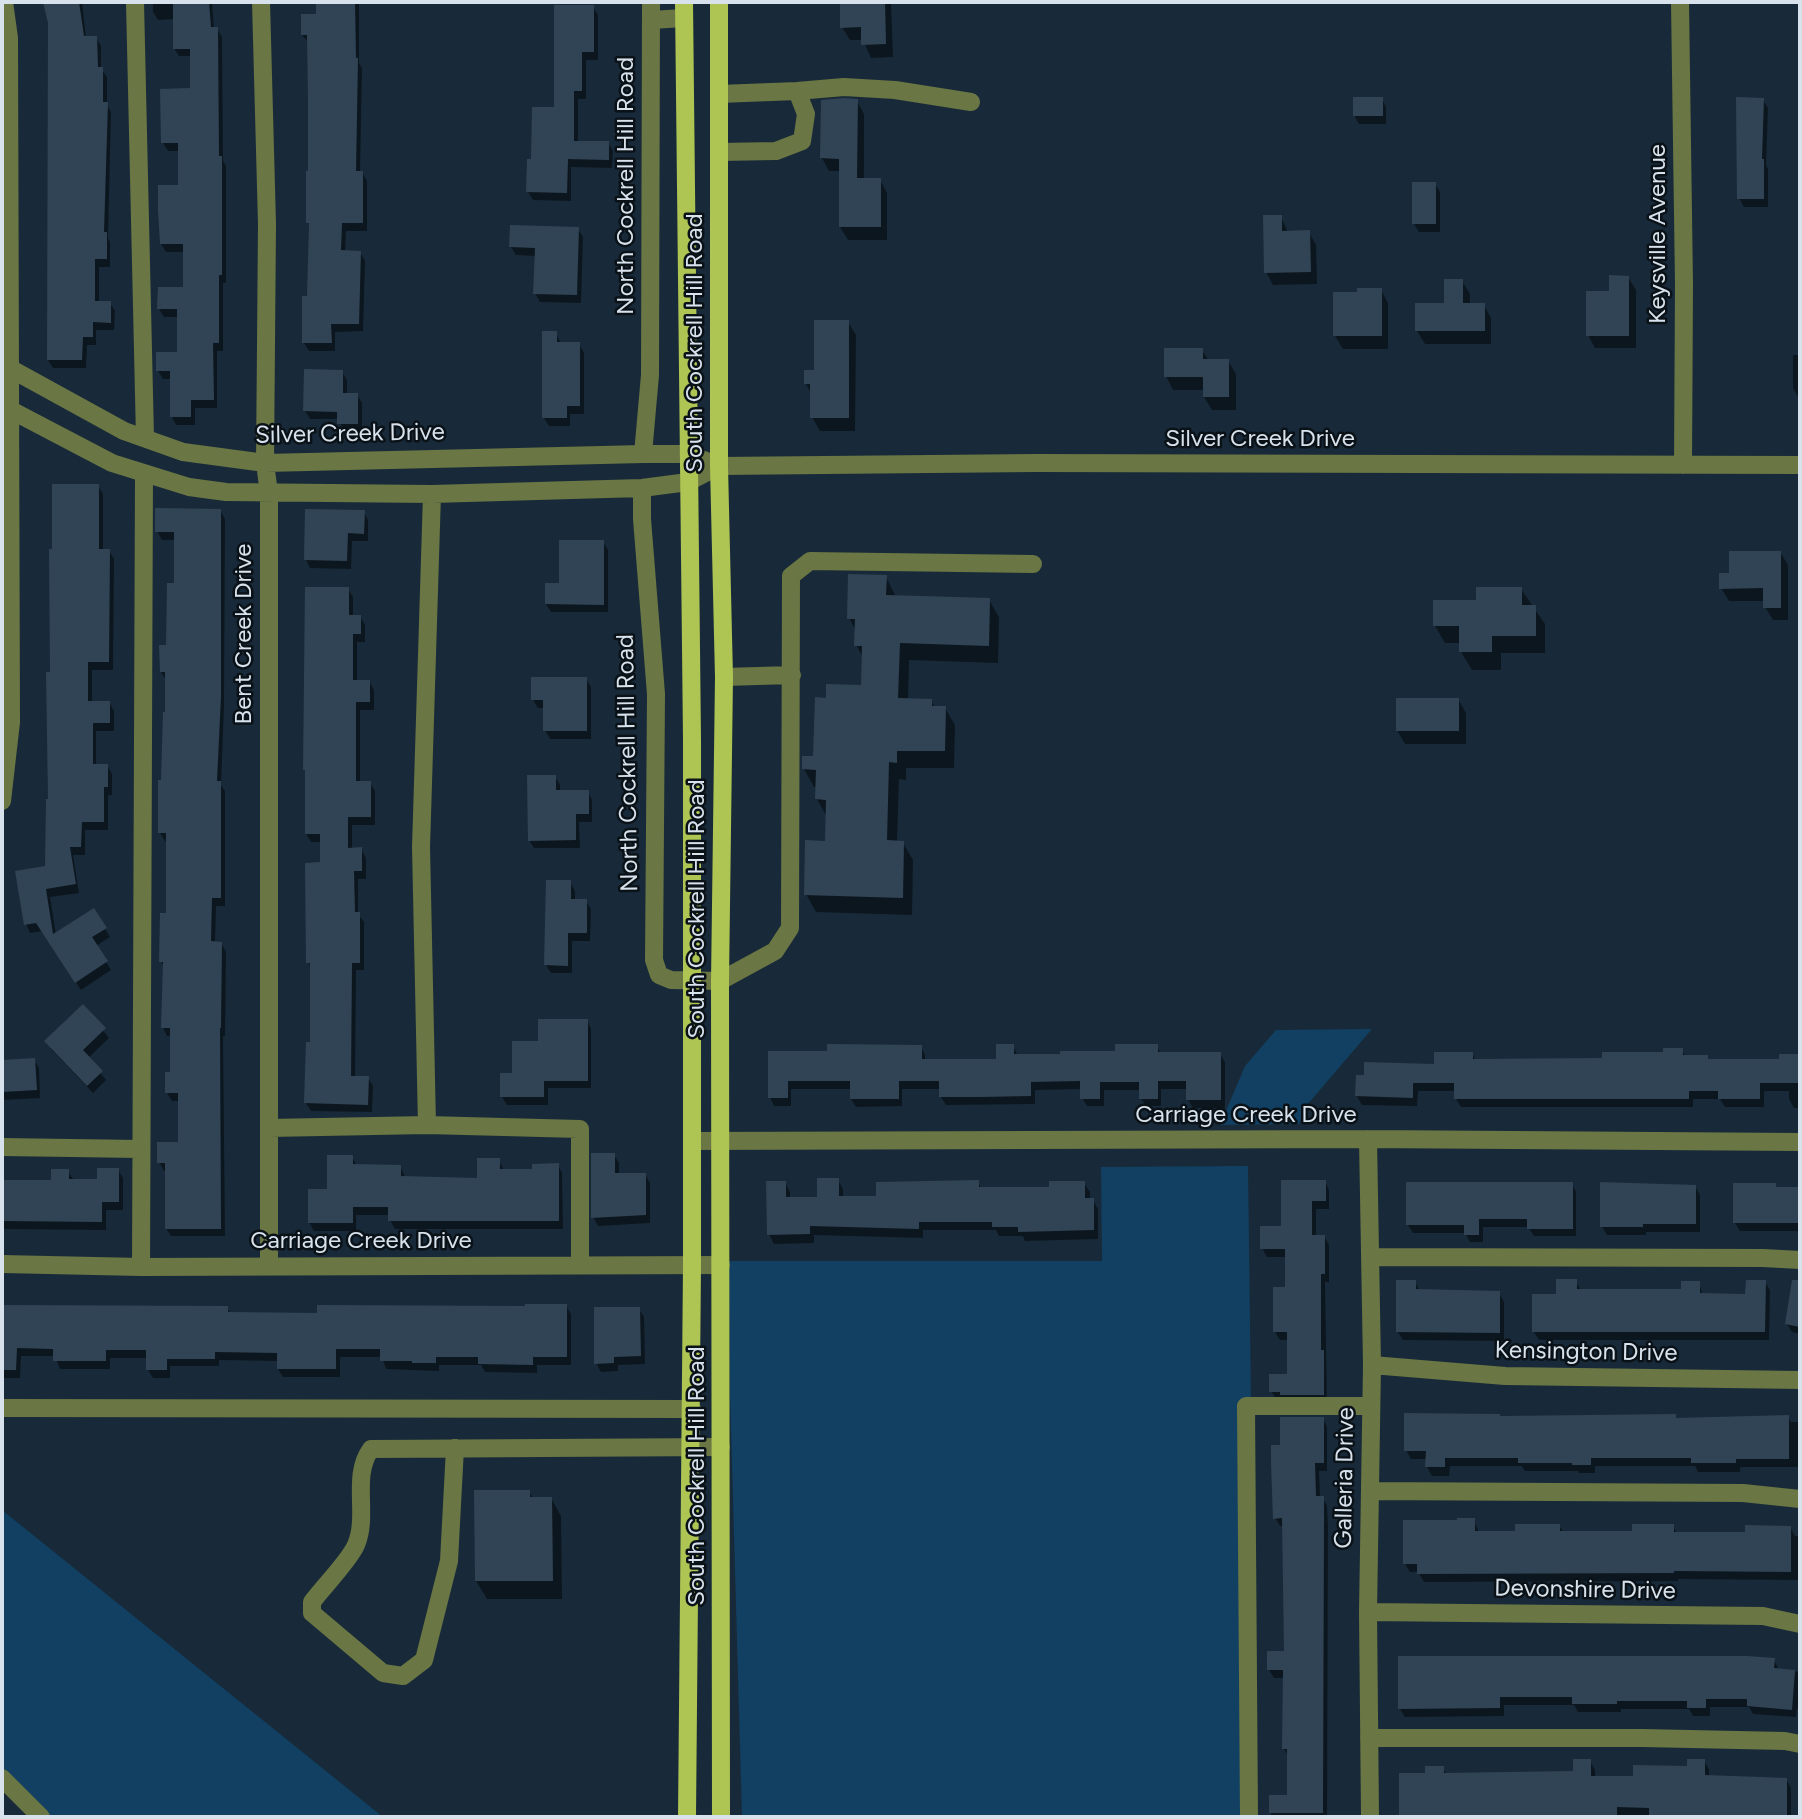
<!DOCTYPE html>
<html>
<head>
<meta charset="utf-8">
<style>
  body { margin:0 }
  #map { position:relative; width:1802px; height:1819px; overflow:hidden; background:#182a39; font-family:Figtree,sans-serif }
  canvas { display:block }
  .frame { position:absolute; inset:0; border:4px solid #d7e2ec; pointer-events:none }
</style>
</head>
<body>
<div id="map">
<canvas width="1802" height="1819"></canvas>
<div class="frame"></div>
</div>
<script>
const ctx = document.querySelector('canvas').getContext('2d');
ctx.lineJoin = 'round';
function fill(path, color) {
  ctx.fillStyle = color;
  ctx.fill(path, 'evenodd');
}
function stroke(path, color, width, dash) {
  ctx.strokeStyle = color;
  ctx.lineWidth = width;
  ctx.lineCap = dash ? 'butt' : 'round';
  ctx.setLineDash(dash || []);
  ctx.stroke(path);
}
function label(font, color, halo, rows, align = 'center') {
  ctx.font = font + ' Figtree,sans-serif';
  ctx.lineWidth = 5;
  ctx.setLineDash([]);
  ctx.textBaseline = 'middle';
  ctx.strokeStyle = halo;
  ctx.fillStyle = color;
  for (const [text, x, y, turn = 0] of rows) {
    ctx.save();
    ctx.translate(x, y);
    ctx.rotate((+turn || 0) * Math.PI / 180);
    ctx.textAlign = isNaN(turn) ? turn : align;
    if (halo) ctx.strokeText(text, 0, 0);
    ctx.fillText(text, 0, 0);
    ctx.restore();
  }
}
fill(new Path2D(`
  M1372 1029 1307 1105 1299 1124 1220 1125 1245 1066 1276 1030Z
  M1248 1166 1251 1402 1242 1817H742L730 1393 729 1261H1102L1101 1167Z
  M2 1510 383 1817H41L2 1786Z`), '#114062');
fill(new Path2D(`
  M46 2H82L86 38H96L101 46V69L107 77V105L111 112 108 238 110 242V267H99V302L110 303 115 311 114 330H96V345H87L86 368H53L48 360 49 22Z
  M153 2H212L214 29H217L222 37 223 161 226 166V283H223V351H217V408H195V425H176L172 417V379H163L158 371 179 354V317H164L159 309 185 289V252H166L161 244 179 187V151H168L163 143 192 90V56H179L174 48V19L158 20 153 12Z
  M318 2H359V63L362 68 360 172H362L367 181V231H346L345 252H360L365 261 363 331 335 332V351H309L304 343 309 298 310 227 308 222 310 172 309 43 302 35 318 16Z
  M841 2H891L893 57 871 58 863 40H850L842 27Z
  M593 7 598 15V60H586V99H578V143H608L613 151 612 168 571 167V201L533 200 528 192 532 161 556 109Z
  M1382 99 1386 107V124H1359L1354 115Z
  M1763 100 1768 108 1766 165 1768 169V207H1744L1739 198Z
  M857 101 864 114V180H880L887 193V240H848L840 227V171H829L822 158Z
  M1435 184 1440 192V232H1419L1414 224Z
  M1281 217 1288 232H1309L1316 245 1317 284 1273 285 1266 272Z
  M578 229 583 237 581 303 540 302 535 293 536 256 516 255 511 247Z
  M1628 277 1636 290V348H1595L1588 335 1610 293Z
  M1462 281 1470 294V305H1484L1491 318V344H1425L1417 331 1446 304Z
  M1381 290 1388 303V349H1343L1335 336 1358 294Z
  M848 322 856 335 855 431H820L812 417V395L806 384Z
  M556 333 561 344H579L584 353V414H570V426H549L544 418Z
  M1202 350 1209 361H1228L1236 374V410H1212L1204 397V390H1173L1166 376Z
  M1793 355H1800V400L1793 388Z
  M342 372 347 380V395H357L362 403V432H343L339 419H310L305 411Z
  M98 486 103 494V551H109L114 559 113 670H92V702H109L114 711V731H96V765H107L112 774V795H108V830H85V855H73L79 893 50 897 56 935 94 910 110 937 96 946 111 970 81 990 42 931 30 933 26 924 47 868 52 674Z
  M220 510 225 519 224 706 221 785 225 791V906H216L215 943H221L226 952 225 1036H223L225 1236H171L166 1228V1171H164L159 1162 179 1144 180 1101H172L167 1093 172 1073V1036H167L163 1028 164 967 161 961 167 915 168 841H165L160 833 167 714 166 680 161 672 168 647 175 585V540H162L157 531Z
  M364 512 368 520V541H352L351 569 310 568 306 560Z
  M603 542 608 550V612H551L546 604 561 585Z
  M1780 552 1788 565V620H1773L1765 607V601H1729L1721 588 1731 575Z
  M886 577 896 597 989 600 999 617 998 663 909 660 908 700H931L935 708H945L955 725 954 768H906V780L899 779 897 842 903 843 913 860 912 915 816 912 806 894 826 842 827 817 817 799V787H814L804 769 815 758 828 700 863 686 864 659 856 645V631L849 618Z
  M348 589 353 597V616H360L365 625V642H357V681H369L374 690V710H360V783H370L375 791V825H352V849H361L366 858V879H358V914L364 922V970H356L355 1078H368L373 1086 372 1112 311 1111 306 1103 312 1044V969L308 962 322 864 321 842H311L306 834Z
  M1521 589 1545 624V653H1501V670H1472L1461 652V643H1445L1435 626 1478 601Z
  M586 679 591 687V739H550L545 730V708H538L533 700Z
  M1458 699 1466 713V744H1405L1397 730Z
  M555 777 560 785V792H588L592 800V822H579L580 848H534L529 840Z
  M570 882 575 891V901H586L591 909 590 941H572V973H551L546 965Z
  M83 1006 109 1038 88 1058 106 1080 93 1093 51 1049 46 1041Z
  M587 1020 591 1029V1088H548V1105H507L502 1097 513 1075 540 1042Z
  M1013 1046 1018 1056 1117 1053 1157 1046 1161 1054H1220L1225 1062V1108H1193L1188 1099V1089H1161V1106H1146L1141 1098V1090H1104V1106H1087L1082 1098V1089L1035 1090V1104L946 1105 941 1097V1089H902V1106L856 1107 851 1099V1089H791V1106H774L770 1097V1052H829L921 1047 925 1055V1060H998Z
  M1682 1050 1686 1057H1707L1710 1061H1781V1056H1800V1108H1794L1789 1099V1091H1764V1107H1725L1720 1099H1693V1107H1461L1456 1099V1091H1418L1417 1106 1362 1105 1357 1096 1472 1054 1476 1061 1603 1059Z
  M34 1060 39 1068 40 1098 2 1100V1062Z
  M614 1155 619 1163V1174H645L650 1183V1223L598 1226 593 1217Z
  M352 1157 357 1166H400L405 1177 479 1179 499 1160 504 1171H534L558 1165 562 1173 563 1229H395L390 1220V1215H356V1231H314L309 1222Z
  M118 1170 123 1178V1210H106V1230L2 1229V1182H53L68 1171 73 1179 98 1181Z
  M838 1180 843 1189V1198H878L978 1182 981 1188H1050L1084 1183 1090 1192V1200H1093L1098 1209V1239L1025 1241 1023 1236H999L996 1230H923V1238L814 1235V1243L774 1244 769 1234 785 1182 790 1192V1199H819Z
  M1325 1181 1329 1190V1209H1316V1236H1324L1329 1245V1282H1325L1327 1403 1276 1399 1271 1391 1289 1376V1340H1280L1275 1332 1286 1289V1257H1267L1262 1248Z
  M1572 1184 1576 1192V1236H1534L1528 1227H1483V1242H1470L1465 1233H1413L1408 1225Z
  M1775 1185 1777 1189H1800V1236L1797 1231H1740L1735 1223Z
  M1695 1186 1700 1195V1232H1646V1235H1607L1602 1227Z
  M1576 1281 1581 1291H1682L1699 1283 1703 1295H1747L1765 1282 1770 1290 1769 1340H1539L1534 1332 1558 1296Z
  M1415 1282 1420 1291 1499 1293 1504 1302V1341L1403 1340 1398 1332Z
  M1793 1286 1800 1287V1334L1792 1332 1787 1324Z
  M566 1306 571 1314V1365H537V1373L485 1372 481 1365H439V1371L386 1369 382 1357H340V1377H283L278 1369V1361L219 1360V1366H170V1378H153L148 1370V1358H110V1369H60L55 1356H21L20 1378H2V1308H227L231 1314H319Z
  M639 1309 644 1317 645 1364 618 1365V1371L601 1372 596 1363Z
  M1675 1416 1677 1420 1788 1417 1791 1422H1800V1467H1740V1472H1698L1695 1466H1595V1473H1579L1578 1471H1525L1522 1466H1450L1449 1476H1432L1427 1467V1459H1411L1406 1450 1500 1418Z
  M1323 1419 1327 1427V1471H1319L1320 1498H1323L1327 1506 1328 1527 1327 1817H1273L1270 1812 1289 1797V1757L1284 1749 1285 1678H1274L1269 1670 1286 1653 1284 1526H1280L1275 1518 1282 1446Z
  M529 1492 533 1498H551L561 1516 562 1599H487L476 1581Z
  M1474 1520 1479 1533H1516L1559 1525 1563 1532H1633L1673 1526 1677 1534H1747L1790 1527 1795 1536H1800V1580L1678 1579V1581L1424 1582 1418 1572H1410L1405 1564Z
  M1774 1660 1779 1670 1800 1672V1709H1797L1796 1717 1753 1714 1749 1707H1710V1716H1693L1689 1709H1621V1712H1578L1574 1705H1504V1716L1405 1717 1400 1709Z
  M1590 1761 1595 1770V1777H1635L1689 1768 1704 1761 1709 1769V1777L1786 1779 1791 1788V1817L1401 1816 1427 1775 1443 1768 1447 1775 1574 1773Z`), '#0007');
fill(new Path2D(`
  M43 2H79L84 36H97L98 67H103V102H108L104 232H107V259H95V301H111V323L93 322V337H83L82 360H47L48 23Z
  M173 2H209L211 27H218L219 156H222V275H219V343H213L214 400H191V417H170V371H156V352H177V309H157L158 287H183V244H160L158 210V185H178V143H161L160 89 190 88V49H173Z
  M316 2H355L356 58H358L356 171H363V223H342L341 250 361 251 359 324H331L332 343H302V296H307L309 223H306V171H308V98L307 35H301V14H316Z
  M840 2H885L886 44 861 45V27L840 28Z
  M554 5H594V52H582V91H574V141H609V160L568 159 567 193 526 192 527 159H531L532 107H554Z
  M1353 97H1383V116H1353Z
  M1736 97 1764 98 1762 159H1764V199H1737Z
  M844 98 858 99 857 178H881V227H839V159L820 158 821 100Z
  M1412 182H1436V224H1412Z
  M1263 215H1282V231L1310 230 1311 272 1264 273Z
  M510 225 579 227 577 295 533 294 535 248 509 247Z
  M1609 275 1629 276V336H1586V291H1609Z
  M1444 279H1463V303H1485V331H1415V303H1444Z
  M1357 288H1382V336H1333V292H1357Z
  M814 320H849V418H810V384H804V370H814Z
  M542 331H557V342H580V406H567V418H542Z
  M1164 348H1203V359H1229V397H1203V377H1164Z
  M304 369 343 370V393H358V424H337V412L303 411Z
  M52 484H99V549H110L109 662H88V701H110V723H93V764H108V787H104V822H82L81 847H70L76 884 46 889 53 934 94 908 107 928 92 937 108 961 75 983 36 923 24 925 15 871 45 866 46 799H48L46 672H50L49 549H52Z
  M155 508 221 509V696L217 781H221V898H212L211 941 222 942 221 1028H220L221 1229H165V1163H157V1142H178V1093H165V1072H170V1028H161L163 962H159L160 913H166V833H158V780H161L163 712H165V672H160L159 645H166L167 583H174V532H155Z
  M305 509 365 510 364 534 348 533 347 561 304 560Z
  M559 540H604V605L545 604V583H559Z
  M1729 551H1781V608H1763V588L1719 589V573H1729Z
  M848 574 887 575 886 595 990 598 989 646 900 643 898 698 932 699V706H946L945 751H897V763L889 762 887 840 904 841 903 898 804 895 805 840 825 841 826 800 815 799 816 770 802 769V756H813L815 697 826 698V684L861 685 862 646H854L855 619H847Z
  M305 587H349V615H361V634H353V680H370V702H356V781H371V817H348V848L362 847V871H354L355 912H360V963H352L351 1076H369L368 1105 304 1103 306 1042H310V963H306L305 863 320 862V834H305V770H303Z
  M1476 587H1522V605H1536V636H1492V652H1459V626H1433V600H1476Z
  M531 677H587V731H543V700H531Z
  M1396 698H1459V731H1396Z
  M527 775H556V790H589V814H576V840L528 841Z
  M546 880H571V899H587V933H568V966L544 965Z
  M83 1004 106 1028 83 1050 103 1071 87 1086 44 1041Z
  M538 1019H588V1081H544V1097H500V1073H512V1041H538Z
  M827 1044 922 1045V1059H996V1044H1014V1054H1060V1051H1115V1044H1158V1052H1221V1100H1186V1081H1158V1099H1139V1082H1100V1099H1080V1081L1031 1082V1096L981 1097H939V1081H899V1099H850V1081H788V1098H768V1051H827Z
  M1663 1048H1683V1055H1708V1059H1779V1054H1800V1083H1760V1099H1718V1091H1689V1099H1454V1083H1413V1098L1355 1096 1356 1075H1364V1062L1434 1064V1052H1473V1059L1602 1058V1052H1663Z
  M35 1058 37 1090 2 1092V1060Z
  M591 1153H615V1173H646V1215L591 1218Z
  M327 1155H353V1164L401 1165V1176L437 1177 477 1178V1158H500V1169H532V1164L559 1163V1221H388V1207H353V1223H308V1189H327Z
  M97 1168H119V1202H102V1222L2 1221V1180H51V1169H69V1179H97Z
  M817 1178H839V1196H876V1182L979 1180V1187H1049V1181H1085V1198H1094V1230L1018 1232V1227H992V1222H919V1229L810 1226V1234L767 1235 766 1181H786V1197H817Z
  M1281 1180H1326V1201H1312V1235H1325V1274H1321V1350H1324V1395H1280V1392H1269V1374H1287V1332H1273V1287H1285V1249H1260V1226H1281Z
  M1406 1182H1573V1229H1527V1219H1479V1235H1464V1225H1406Z
  M1600 1182 1696 1185V1224H1643V1227H1600Z
  M1733 1183H1776V1187H1800V1223H1733Z
  M1556 1279H1577V1289H1681V1281H1700V1293L1745 1294 1746 1280H1766L1765 1332H1532V1294H1556Z
  M1396 1280H1416V1289L1500 1291V1333L1396 1332Z
  M1792 1280H1800V1327L1785 1324Z
  M525 1304H567V1357H533V1365L478 1364V1357H436V1363H412V1361H380V1349H336V1369H277V1353L215 1352V1359H167V1370H146V1350H106V1361H53V1349L17 1348 16 1370H2V1305L228 1306V1312L317 1313V1305L525 1306Z
  M594 1307H640L641 1356 614 1357V1363L594 1364Z
  M1404 1413 1500 1414V1416L1676 1414V1418L1789 1415V1459H1736V1463H1691V1458H1591V1465H1572V1463H1518V1458H1445V1467H1425L1426 1451H1404Z
  M1280 1417H1324V1463H1315L1316 1496H1324V1518L1323 1813H1269V1795H1287V1749H1282L1283 1670H1267V1651H1284L1282 1518 1273 1519 1271 1463V1445H1280Z
  M474 1490H530V1497H552L553 1581H475Z
  M1457 1518H1475V1531H1515V1524H1560V1531H1632V1524H1674V1532H1745V1525L1791 1526V1572L1674 1571V1573L1417 1574V1564H1403V1520H1457Z
  M1398 1656H1747L1775 1658 1774 1668 1795 1670 1792 1710 1747 1706V1699H1706V1708H1687V1701H1617V1704H1572V1697H1500V1708L1398 1709Z
  M1573 1759H1591V1776H1633V1765L1687 1766V1759H1705V1775L1787 1778V1817H1749V1815L1649 1816V1808L1617 1807V1817L1399 1816V1773H1425V1766H1444V1773L1573 1771Z`), '#314455');
stroke(new Path2D(`
  M135 2 145 438
  M261 2 267 224 265 463 269 493V1266
  M1680 2 1684 285 1683 465
  M651 20 684 18
  M719 94 797 91 844 87 895 90 971 102
  M719 152 776 151 802 141 806 114 797 91
  M2 364 124 431 183 452 265 463 643 454H688L719 466 1036 463 1800 465
  M3 406 112 463 189 487 226 492 432 494 642 488 688 482 719 466
  M643 454 650 375 651 2
  M642 488V519L656 694 654 960 659 975 671 980 720 981 775 951 790 928 791 576 810 561 1033 564
  M724 677 792 675
  M2 801 11 722 9 38 4 2
  M427 1125 421 847 432 494
  M269 1128 427 1125 580 1129V1265
  M1368 1139 1372 1365 1368 1612 1370 1817
  M692 1141 1368 1139 1800 1142
  M2 1147 140 1149
  M1370 1257 1763 1258 1800 1260
  M2 1264 141 1267 721 1265
  M141 1267 144 474
  M1372 1365 1505 1376 1800 1380
  M2 1408 692 1409
  M455 1448 449 1561 424 1660 403 1676 383 1673 312 1613V1602C323 1587 349 1561 356 1545 369 1515 351 1476 371 1449L721 1447
  M1370 1491 1743 1493 1800 1499
  M1368 1612 1763 1616 1800 1624
  M1369 1738H1642L1785 1741 1800 1744
  M2 1778 41 1817
  M1249 1817 1246 1406H1371`), '#6a7643', 18);
stroke(new Path2D(`
  M684 2 692 740V1265L687 1817
  M719 2V466L724 677 720 981 721 1817`), '#aec453', 18);
label('24px', '#d7e2ec', '#0a1218', [
  ["North Cockrell Hill Road",626,186,-90],
  ["Keysville Avenue",1658,234,-90],
  ["South Cockrell Hill Road",695,343,-90],
  ["Silver Creek Drive",350,434,-1],
  ["Silver Creek Drive",1260,439],
  ["Bent Creek Drive",244,634,-90],
  ["North Cockrell Hill Road",628,763,-91],
  ["South Cockrell Hill Road",697,909,-90],
  ["Carriage Creek Drive",1246,1115],
  ["Carriage Creek Drive",361,1241],
  ["Kensington Drive",1586,1352,1],
  ["South Cockrell Hill Road",697,1476,-90],
  ["Galleria Drive",1345,1478,-89],
  ["Devonshire Drive",1585,1590,1]
]);
</script>
</body>
</html>
